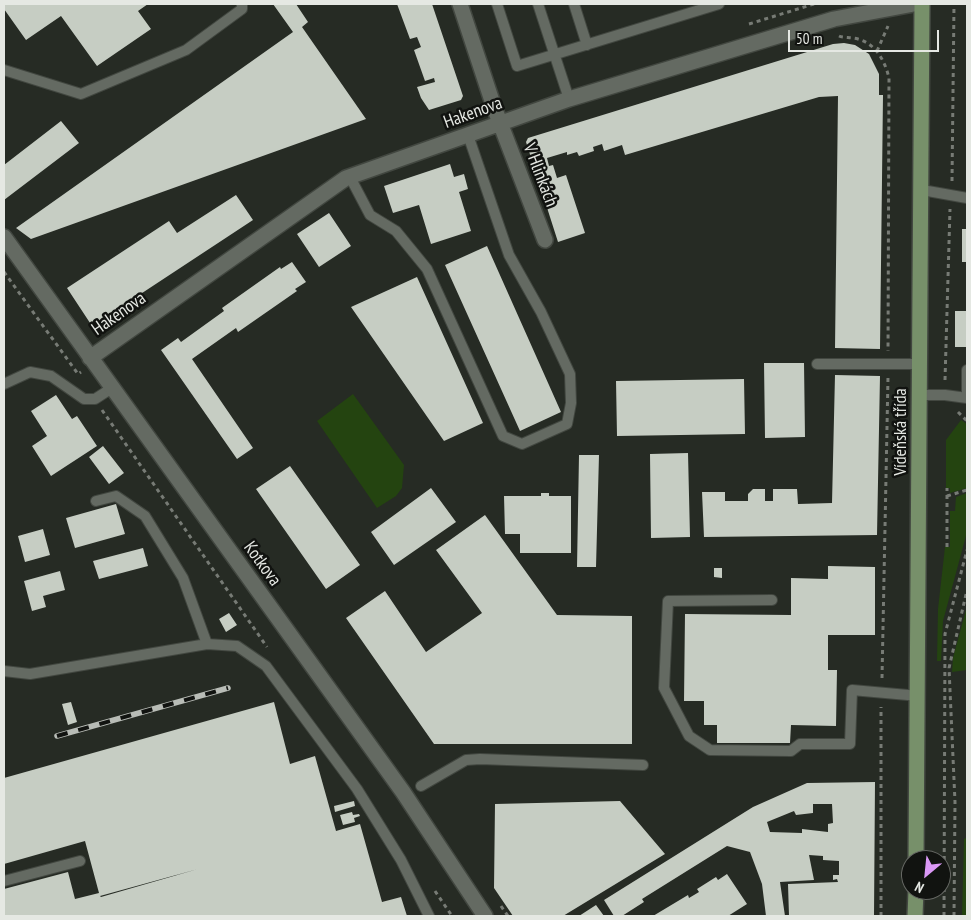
<!DOCTYPE html>
<html>
<head>
<meta charset="utf-8">
<style>
  body { margin:0 }
  #map { position:relative; width:971px; height:920px; overflow:hidden; background:#262b24; font-family:"PT Sans Narrow",sans-serif }
  canvas { display:block }
  .frame { position:absolute; inset:0; border:5px solid #e5e8e3; pointer-events:none }
  .north { position:absolute; left:901px; top:850px; width:50px; height:50px; box-sizing:border-box; background:#111310; border:1px solid #666864; border-radius:50%; rotate:208deg; font-size:14px; font-weight:700; line-height:20px; text-align:center; color:#e5e8e3 }
  .north::after { content:''; display:block; margin:auto; width:18px; height:22px; background:#db99f6; clip-path:polygon(50% 0,100% 100%,50% 72%,0 100%) }
  .scale { position:absolute; left:788px; top:30px; width:151px; height:22px; box-sizing:border-box; border:2px solid #e5e8e3; border-top:0; padding-left:6px; font-size:15px; line-height:18px; white-space:nowrap; color:#e5e8e3; -webkit-text-stroke:4px #111310; paint-order:stroke }
</style>
</head>
<body>
<div id="map">
<canvas width="971" height="920"></canvas>
<div class="frame"></div>
<div class="north">N</div>
<div class="scale">50 m</div>
</div>
<script>
const ctx = document.querySelector('canvas').getContext('2d');
ctx.lineJoin = 'round';
function fill(path, color) {
  ctx.fillStyle = color;
  ctx.fill(path, 'evenodd');
}
function stroke(path, color, width, dash) {
  ctx.strokeStyle = color;
  ctx.lineWidth = width;
  ctx.lineCap = dash ? 'butt' : 'round';
  ctx.setLineDash(dash || []);
  ctx.stroke(path);
}
function label(font, color, halo, rows, align = 'center') {
  ctx.font = font + ' "PT Sans Narrow",sans-serif';
  ctx.lineWidth = 5;
  ctx.setLineDash([]);
  ctx.textBaseline = 'middle';
  ctx.strokeStyle = halo;
  ctx.fillStyle = color;
  for (const [text, x, y, turn = 0] of rows) {
    ctx.save();
    ctx.translate(x, y);
    ctx.rotate((+turn || 0) * Math.PI / 180);
    ctx.textAlign = isNaN(turn) ? turn : align;
    if (halo) ctx.strokeText(text, 0, 0);
    ctx.fillText(text, 0, 0);
    ctx.restore();
  }
}
fill(new Path2D(`
  M353 394 404 465 402 488 396 496 377 508 317 421Z
  M961 420 967 424V488L950 493V488L946 489V440Z
  M967 493V532L943 621 941 661H937L938 609 945 547H950V511H955L956 497Z
  M967 606V670L952 672 953 658Z
  M966 838 967 916H962L964 839Z`), '#244410');
fill(new Path2D(`
  M4 4H148L138 11 151 29 97 66 61 16 26 40 4 9Z
  M273 4H296L308 22 302 27 366 119 31 239 16 228 293 32Z
  M397 4H432L463 96 461 100 429 110 421 98 417 87 435 82 434 78 425 81 414 50 421 47 417 37 410 39Z
  M844 43 855 45 869 54 879 74V95H883L880 349 835 348 838 96 819 97 625 155 622 145 604 151 602 144 593 147 594 151 579 156 577 152 567 155V152L547 158 549 166 553 165 557 178 566 175 585 233 558 242 526 142 528 138 833 44Z
  M61 121 79 143 4 200V165Z
  M450 164 454 177 464 174 468 189 459 192 471 231 431 244 419 205 393 213 384 186Z
  M236 195 253 220 92 326 67 288 169 221 177 233Z
  M329 213 351 246 319 267 297 234Z
  M962 229H967V262H962Z
  M487 246 561 412 520 431 445 265Z
  M292 262 306 282 295 289 297 291 238 332 236 328 192 359 253 448 237 459 161 350 178 338 181 342 224 311 222 308 280 267 281 269Z
  M417 277 483 423 444 441 351 307Z
  M955 311H967V347H955Z
  M764 363H804L805 437 765 438Z
  M835 375 880 376 877 535 704 537 702 492H725V501H748V494L753 489H765V501H773V489H797L798 504 832 503Z
  M744 379 745 434 617 436 616 381Z
  M56 395 72 419 77 416 97 446 51 476 32 446 47 436 31 411Z
  M103 446 124 473 109 484 89 457Z
  M688 453 690 537 651 538 650 454Z
  M579 455H599L596 567H577Z
  M290 466 360 565 326 589 256 489Z
  M431 488 456 522 394 565 371 532Z
  M541 493H549V496H571V553H520V534H505L504 496H541Z
  M116 504 125 534 75 548 66 518Z
  M485 515 557 615 632 616V744H434L346 618 385 591 426 652 482 613 436 550Z
  M43 529 50 555 25 562 18 536Z
  M143 548 148 566 99 579 93 561Z
  M828 566 875 567V635H828V670H837L836 726 791 725 790 743H717V725H704V701H684L685 614 791 615V578L828 579Z
  M714 568H722V578L714 577Z
  M60 571 65 590 43 596 46 607 32 611 24 581Z
  M229 613 237 625 226 632 219 619Z
  M71 702 77 722 68 725 62 704Z
  M274 702 290 764 315 756 336 831 360 824 382 902 401 897 407 916H4V889L68 872 75 899 99 893 85 841 4 864V778ZM198 869 101 897 100 896Z
  M875 782 874 916H789L788 884 838 882 837 879 833 880V875H839V861L823 860V856L809 855 814 880 780 882 785 916H766L762 884 750 852 727 846 642 899 644 902 622 916H614L604 900 753 807 807 783ZM813 804H832L833 823 828 824V832L802 829V833L770 832 767 822 794 811 796 815 813 813Z
  M354 801 355 806 335 812 334 806Z
  M620 801 665 854 563 916H513L494 888 495 804Z
  M352 812 353 815 359 814 360 816 354 818 355 822 343 825 340 815Z
  M727 874 747 904 728 916H653L688 895 689 898 699 892 697 889 716 877 718 880Z
  M596 905 604 916H579Z`), '#c6cdc3');
const lane = new Path2D(`
  M497 4 517 66 719 4
  M538 4 569 99
  M574 4 587 45
  M4 70 81 94 186 50 242 9V4
  M350 177 370 215 396 231 427 269 503 436 522 444 567 424 571 403 570 374 541 312 509 255 468 135
  M922 190 967 198
  M817 364H921
  M4 384 30 372 51 376 84 399H95L112 388
  M920 395H945L967 398
  M967 398V370
  M96 501 116 496 145 516 183 578 207 644 237 646 266 666 357 789 401 860 429 916
  M772 600 668 601 664 688 689 736 710 750 791 751 800 744H850L852 690 919 696
  M4 671 30 674 207 644
  M421 786 466 760 480 759 643 765
  M4 881 80 861`);
const street = new Path2D(`
  M460 4 494 107 545 240
  M4 237 403 792 485 916
  M90 358 346 178 569 99 834 19 914 4`);
const primary = new Path2D(`
  M916 860 922 4
  M915 916 916 890`);
stroke(lane, '#424740', 12);
stroke(street, '#424740', 18);
stroke(primary, '#424740', 18);
stroke(new Path2D(`
  M749 24 814 4
  M839 36C843 38 851 37 858 39 876 44 885 61 889 78L888 351
  M877 51 888 26
  M952 181 954 4
  M4 272 78 374 81 372
  M945 380 950 209
  M102 410 267 647
  M958 412 967 421
  M947 496 967 490
  M947 547V488
  M882 678 888 377
  M435 891 452 916
  M501 906 508 916
  M881 916V707
  M944 916 945 634 967 550
  M954 916 955 802 949 668 967 590`), '#777b75', 3, [4, 4]);
stroke(lane, '#646a62', 10);
stroke(street, '#646a62', 15);
stroke(primary, '#77906a', 15);
const rail = new Path2D(`
  M57 736 228 688`);
stroke(rail, '#b8bcb6', 5.5);
stroke(rail, '#111310', 4, [11]);
label('18px', '#e5e8e3', '#111310', [
  ["Hakenova",473,113,-20],
  ["V Hlinkách",540,175,69],
  ["Hakenova",119,314,-35],
  ["Vídeňská třída",901,432,-90],
  ["Kotkova",262,564,54]
]);
</script>
</body>
</html>
